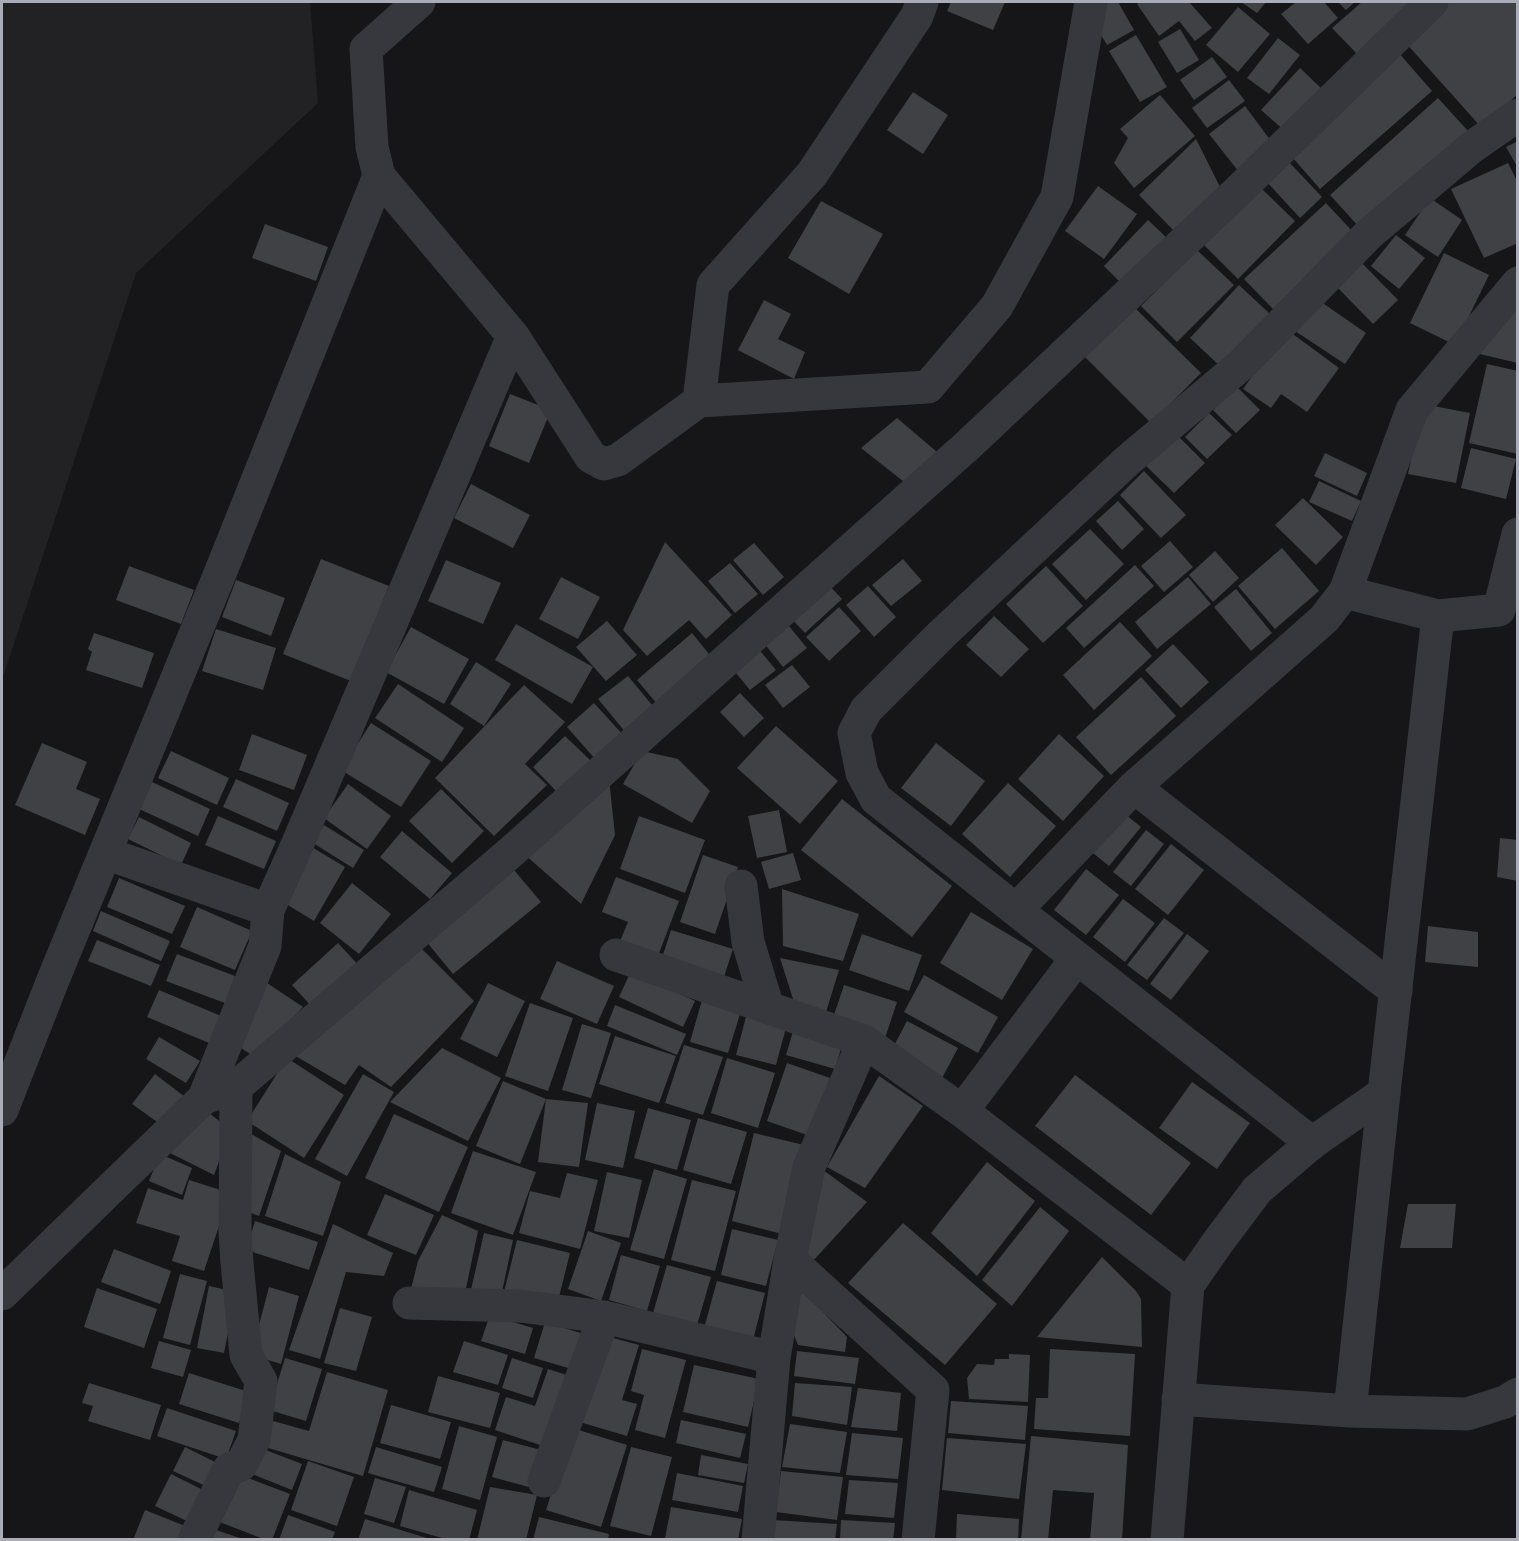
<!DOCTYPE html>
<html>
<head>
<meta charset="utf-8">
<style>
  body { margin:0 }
  #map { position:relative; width:1519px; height:1541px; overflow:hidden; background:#161618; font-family:"Titillium Web",sans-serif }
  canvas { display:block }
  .frame { position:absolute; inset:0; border:3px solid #a8adb8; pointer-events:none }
</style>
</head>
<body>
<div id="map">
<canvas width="1519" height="1541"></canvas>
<div class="frame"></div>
</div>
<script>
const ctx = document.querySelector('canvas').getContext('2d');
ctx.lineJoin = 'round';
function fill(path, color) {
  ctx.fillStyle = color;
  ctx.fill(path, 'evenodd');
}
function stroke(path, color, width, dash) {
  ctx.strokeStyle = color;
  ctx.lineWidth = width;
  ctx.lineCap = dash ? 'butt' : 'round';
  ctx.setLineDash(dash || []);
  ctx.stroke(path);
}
fill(new Path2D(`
  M2 2H310L318 103 136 273 2 680Z`), '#222225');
fill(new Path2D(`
  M951 2H1005L993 30 947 11Z
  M1098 2H1118L1134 30 1107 45 1097 28Z
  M1141 2H1189L1212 28 1195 41 1179 21 1159 36 1137 4Z
  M1241 2H1266L1257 13Z
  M1296 2H1324L1338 18 1308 44 1281 14Z
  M1338 2H1355L1346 10Z
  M1362 2H1416L1358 55 1332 28Z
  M1449 2H1518V94L1481 127 1404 41Z
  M1238 7 1270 34 1238 72 1206 45Z
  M1180 29 1199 60 1177 73 1158 42Z
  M1136 35 1167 87 1140 102 1109 51Z
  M1278 38 1300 55 1269 94 1247 78Z
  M1398 52 1432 91 1320 189 1286 150Z
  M1212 57 1227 77 1194 100 1180 80Z
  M1300 68 1323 90 1285 131 1261 110Z
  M1229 80 1245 101 1207 128 1192 108Z
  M913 92 948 115 923 154 887 130Z
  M1160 95 1195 136 1134 188 1114 163 1128 138 1120 129Z
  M1438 98 1469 132 1361 229 1330 195Z
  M1245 106 1274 145 1239 172 1209 134Z
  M1196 139 1221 189 1176 233 1139 195Z
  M1518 141V168L1506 147Z
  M1288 161 1322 197 1300 218 1266 181Z
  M1508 163 1518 183V243L1484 258 1451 189Z
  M1098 186 1137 214 1104 259 1065 231Z
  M1261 188 1295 221 1238 279 1204 245Z
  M1430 198 1462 220 1438 257 1405 235Z
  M821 201 883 234 849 294 788 258Z
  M1326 203 1354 233 1273 309 1244 279Z
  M1148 220 1169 240 1124 286 1104 266Z
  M265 224 328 247 316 281 252 258Z
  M1396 235 1425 258 1399 289 1371 266Z
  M1197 250 1234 285 1177 342 1141 306Z
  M1444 253 1489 275 1455 345 1410 323Z
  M1362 263 1398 300 1373 324 1337 287Z
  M1239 285 1270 314 1221 367 1190 338Z
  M1314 297 1366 333 1345 364 1292 329Z
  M764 300 791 314 778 339 805 352 794 379 738 350Z
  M1518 300V363L1471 352Z
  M1132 305 1201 373 1151 423 1082 354Z
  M1286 329 1339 368 1307 412 1281 394 1271 408 1243 389Z
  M1487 364 1518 371V454L1469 443Z
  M1237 387 1260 410 1236 433 1213 410Z
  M510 394 551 410 529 463 489 446Z
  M1423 404 1470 413 1456 483 1408 474Z
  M1209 413 1232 435 1207 459 1185 437Z
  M897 418 937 452 908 485 861 448Z
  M1174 432 1205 463 1174 493 1143 463Z
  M1471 448 1516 459 1506 499 1461 488Z
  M1325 453 1367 473 1357 496 1314 476Z
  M1144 471 1186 515 1161 538 1120 495Z
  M1319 481 1361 501 1352 521 1309 502Z
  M471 484 530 515 513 548 454 518Z
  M1303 498 1343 537 1316 565 1275 525Z
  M1118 501 1144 529 1122 550 1096 521Z
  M1090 529 1124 564 1086 600 1052 564Z
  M1170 541 1193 567 1164 592 1141 566Z
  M665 542 732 615 706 639 689 620 647 656 623 630Z
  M754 543 784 577 763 595 733 560Z
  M1282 548 1319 591 1275 629 1238 586Z
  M1215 551 1239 578 1213 602 1189 575Z
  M321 559 389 586 351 681 283 654Z
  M903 559 922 581 891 606 872 585Z
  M446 560 501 583 483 624 428 601Z
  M730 563 758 594 735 613 708 581Z
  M1135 565 1154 586 1084 648 1066 628Z
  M129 566 194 590 181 624 116 600Z
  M1046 566 1083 606 1043 643 1006 604Z
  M561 577 600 597 578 639 539 619Z
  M1188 577 1211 604 1157 649 1135 622Z
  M236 580 285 598 271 636 222 617Z
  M826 582 842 599 805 633 788 615Z
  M868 586 896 617 874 637 846 605Z
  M1236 589 1272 633 1251 651 1214 607Z
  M839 607 861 631 829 661 806 637Z
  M994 616 1029 649 1001 677 966 645Z
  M784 620 807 648 783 667 760 638Z
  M607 621 637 655 606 681 576 647Z
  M1120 622 1152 656 1094 710 1063 675Z
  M516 624 593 667 572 704 495 660Z
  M411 627 469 659 444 704 386 672Z
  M216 629 276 648 263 690 202 671Z
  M94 633 154 653 142 688 86 670 92 652 88 649Z
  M692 633 713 659 658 705 637 680Z
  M1173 644 1209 682 1181 708 1145 670Z
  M757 647 776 670 750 690 731 667Z
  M476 662 511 684 484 726 450 704Z
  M792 665 810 687 783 708 765 685Z
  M628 676 657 711 627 734 598 699Z
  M1141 677 1176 716 1111 775 1076 737Z
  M398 684 464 728 442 762 375 718Z
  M524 685 565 722 525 764 547 785 494 836 435 778Z
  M740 693 764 718 744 737 720 712Z
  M594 703 624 736 596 760 567 727Z
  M371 723 431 761 401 807 341 770Z
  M776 726 838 781 800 824 737 768Z
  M252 734 307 755 294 790 239 770Z
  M1059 734 1104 776 1063 821 1018 779Z
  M565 736 591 761 558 793 533 767Z
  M42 743 87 762 76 789 100 799 85 835 15 805Z
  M936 743 985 781 951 826 901 788Z
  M171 751 229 778 217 805 158 778Z
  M642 751 678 759 710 791 692 823 623 784Z
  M236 779 289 803 277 831 223 807Z
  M609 779 615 835 581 904 524 854Z
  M152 782 210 809 198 836 139 809Z
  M1008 783 1056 826 1010 877 962 834Z
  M348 784 391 816 367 849 324 818Z
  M441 789 484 831 452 863 409 821Z
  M842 799 952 886 912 937 801 850Z
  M779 810 787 852 757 858 748 816Z
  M1120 810 1141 827 1109 866 1088 849Z
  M218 816 276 841 264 869 205 845Z
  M639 816 705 840 685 893 620 869Z
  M139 817 191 843 181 865 128 839Z
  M324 825 364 850 353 868 313 843Z
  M1146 830 1164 844 1131 886 1113 872Z
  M402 831 452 873 430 899 380 857Z
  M1500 838 1518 840V881L1497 877Z
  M1171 844 1204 870 1168 915 1135 889Z
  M310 846 345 867 314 921 278 899Z
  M793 853 801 880 769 889 761 862Z
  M703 855 738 867 715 934 680 922Z
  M508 863 541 902 453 974 421 935Z
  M1086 869 1119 895 1086 935 1054 910Z
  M616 877 679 901 656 961 618 946 628 922 602 912Z
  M119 878 185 906 172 934 107 907Z
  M352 883 391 914 359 954 320 923Z
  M782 889 859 914 843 961 783 946Z
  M1123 899 1155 923 1125 962 1093 937Z
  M197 907 252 931 235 970 180 947Z
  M101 911 170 941 161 961 93 931Z
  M971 912 1033 949 1002 1000 940 963Z
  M1164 918 1184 933 1147 980 1127 965Z
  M1428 926 1478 932V967L1425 962Z
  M671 930 733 949 722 983 660 964Z
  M862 934 922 955 909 991 849 970Z
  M1187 934 1209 951 1171 1000 1150 984Z
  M97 940 160 965 151 986 88 961Z
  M338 943 360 967 314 1009 292 985Z
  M416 943 474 1001 391 1087 359 1065 345 1085 287 1051Z
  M177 954 235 976 225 1003 166 981Z
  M780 958 839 970 826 1012 794 1002Z
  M557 961 614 986 597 1024 540 999Z
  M631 971 695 1001 683 1027 619 997Z
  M924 975 998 1017 978 1053 904 1012Z
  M264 981 303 1007 255 1057 233 1043Z
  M488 983 525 1001 497 1057 460 1039Z
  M844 985 897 1002 884 1041 831 1024Z
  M159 990 221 1016 209 1043 147 1017Z
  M702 1000 741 1011 728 1053 690 1042Z
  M530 1003 573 1018 548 1091 505 1076Z
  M615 1005 686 1034 677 1055 607 1026Z
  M747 1013 787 1024 776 1065 736 1055Z
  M907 1021 958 1048 941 1080 890 1053Z
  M582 1024 611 1033 591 1098 562 1090Z
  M794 1028 843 1042 835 1069 786 1055Z
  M615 1036 676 1056 659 1103 599 1084Z
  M159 1037 200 1061 186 1083 146 1059Z
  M684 1045 723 1057 703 1115 665 1103Z
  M442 1048 501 1078 468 1141 390 1102Z
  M287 1058 344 1095 304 1158 247 1121Z
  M727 1058 775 1073 758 1128 711 1113Z
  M787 1063 830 1078 810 1136 767 1121Z
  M155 1074 185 1097 163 1126 132 1104Z
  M363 1074 394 1092 347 1176 315 1159Z
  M1075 1075 1191 1163 1151 1215 1035 1126Z
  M879 1076 923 1106 865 1188 827 1167Z
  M503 1081 546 1099 588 1103 579 1167 538 1162 546 1099 520 1164 476 1146Z
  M1192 1082 1250 1123 1217 1169 1159 1128Z
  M597 1103 635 1111 623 1168 585 1160Z
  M648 1108 691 1120 677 1170 634 1158Z
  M205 1110 231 1130 214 1175 170 1153Z
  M394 1114 468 1147 439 1212 365 1178Z
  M698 1118 747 1132 731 1184 683 1170Z
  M246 1131 281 1151 259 1216 241 1209Z
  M754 1133 804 1145 782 1234 732 1221Z
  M473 1151 536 1172 513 1235 451 1213Z
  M160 1154 192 1168 182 1195 149 1181Z
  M285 1154 341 1182 323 1236 265 1216Z
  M987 1162 1035 1201 977 1276 931 1233Z
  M654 1169 687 1179 664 1259 630 1250Z
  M823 1170 867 1202 812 1262 798 1249Z
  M607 1172 642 1180 629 1238 594 1231Z
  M567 1173 598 1180 580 1249 519 1233 530 1191 560 1198Z
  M189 1180 230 1193 204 1271 172 1261 180 1236 136 1223 148 1188 183 1200Z
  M692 1180 736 1191 715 1271 671 1260Z
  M385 1194 434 1215 416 1255 367 1235Z
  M1408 1204H1456L1452 1248H1400Z
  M1040 1207 1069 1231 1012 1306 982 1280Z
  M442 1215 478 1231 464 1298 410 1293 418 1261Z
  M255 1221 318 1242 309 1270 246 1250Z
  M903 1223 997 1304 945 1365 848 1283Z
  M333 1224 393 1253 384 1276 346 1272 320 1359 289 1350Z
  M732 1229 778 1240 766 1286 721 1275Z
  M588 1231 621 1243 601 1301 568 1289Z
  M484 1233 513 1240 500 1301 470 1294Z
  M517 1240 570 1253 557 1305 504 1292Z
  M114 1249 171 1271 160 1304 101 1282Z
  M621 1255 660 1266 647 1311 609 1300Z
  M1102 1257 1136 1291 1141 1299 1142 1347 1037 1337Z
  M667 1265 711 1277 695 1332 651 1320Z
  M180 1274 207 1281 190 1345 163 1338Z
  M717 1281 765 1293 752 1344 703 1332Z
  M209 1286 236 1292 224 1353 197 1348Z
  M269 1287 299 1296 281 1364 251 1355Z
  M97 1288 157 1309 144 1348 84 1327Z
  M803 1291 847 1337 845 1352 798 1345 792 1330 797 1301Z
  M340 1308 372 1317 356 1371 324 1363Z
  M490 1315 533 1328 525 1354 481 1341Z
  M545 1322 587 1335 575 1370 534 1358Z
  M602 1335 639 1345 622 1400 637 1404 627 1436 576 1421Z
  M159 1341 191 1350 183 1377 151 1368Z
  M464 1341 508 1355 498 1385 453 1372Z
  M642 1349 686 1360 665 1438 635 1430 644 1395 631 1391Z
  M1050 1349 1135 1354 1130 1436 1034 1429 1036 1398H1048Z
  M797 1351 859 1358 855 1384 794 1376Z
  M1009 1354 1030 1355 1028 1402 969 1399 967 1378 977 1364 994 1365 995 1359H1009Z
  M285 1358 322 1369 306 1421 269 1410Z
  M512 1358 543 1368 533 1398 502 1388Z
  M694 1365 759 1379 748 1427 683 1412Z
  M548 1369 576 1378 552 1449 495 1430 506 1397 535 1406Z
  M327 1372 388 1390 363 1476 258 1445 266 1419 309 1431Z
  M189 1373 249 1392 239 1423 179 1404Z
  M438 1376 500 1393 490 1428 428 1412Z
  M89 1383 161 1405 150 1440 88 1421 93 1406 82 1403Z
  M795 1383 852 1387 847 1425 792 1416Z
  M858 1388 901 1393 897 1431 851 1427Z
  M951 1401 1028 1406 1025 1440 948 1433Z
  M391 1405 451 1422 440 1459 380 1443Z
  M167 1408 236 1431 226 1459 157 1436Z
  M681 1420 746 1434 740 1458 676 1443Z
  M790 1424 847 1432 840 1473 782 1467Z
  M459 1426 497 1437 480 1500 442 1489Z
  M572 1428 627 1445 601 1527 546 1510Z
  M852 1433 903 1438 898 1479 846 1475Z
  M1031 1436 1128 1445 1122 1540H1090L1094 1493 1053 1490 1048 1540H1021Z
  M947 1438 1026 1444 1019 1499 942 1490Z
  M503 1440 545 1451 536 1489 492 1477Z
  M185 1447 221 1465 210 1488 173 1471Z
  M258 1447 302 1464 292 1490 247 1472Z
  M376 1447 442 1467 434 1492 368 1473Z
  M631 1447 672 1457 651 1536 610 1526Z
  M701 1455 748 1464 744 1483 698 1475Z
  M308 1461 354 1477 337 1526 291 1510Z
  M781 1471 843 1477 837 1520 776 1512Z
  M235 1473 290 1494 272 1540H266L217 1521Z
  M677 1473 743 1486 738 1512 672 1500Z
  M171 1474 207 1492 191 1523 155 1506Z
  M375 1478 406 1487 394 1523 364 1514Z
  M849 1480 898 1483 894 1518 845 1514Z
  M490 1487 537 1495 526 1540H477Z
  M409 1490 477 1510 469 1540H449L400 1526Z
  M671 1507 742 1519 738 1540H676L665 1538Z
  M145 1510 190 1528 185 1540H133Z
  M957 1514 1019 1519 1018 1540H956Z
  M288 1515 335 1532 332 1540H279Z
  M539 1517 609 1534 608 1540H533Z
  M365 1519 430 1539V1540H358Z
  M773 1520 837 1524 835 1540H770Z
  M841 1520 895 1523 893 1540H840Z
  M207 1527 243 1539V1540H203Z`), '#404145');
stroke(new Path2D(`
  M419 2 366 49 372 147 379 176 513 336 591 457 604 464 618 460 699 401 713 285 812 174 917 16 922 2
  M699 401 928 387 997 306 1057 197 1091 2
  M1438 616 1345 592 1412 410 1518 283
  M1134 787 1324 619 1345 592
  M105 853 268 910 298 843 513 336
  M741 886 748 942 768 1008
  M1016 910 876 799 862 773 854 733 866 710 942 634 1127 461 1242 364 1369 234 1472 147 1518 115
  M616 955 864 1041
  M1077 958 1016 910 1134 787 1396 991
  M204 1098 265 946 268 910
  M2 1110 53 980 221 571 379 176
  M790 1260 933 1390 918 1540
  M1188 1285 962 1111 1077 958 1312 1143
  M2 1294 204 1098 236 1087 511 852 967 446 1236 193 1432 2
  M409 1303 520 1306 604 1317
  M1178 1399 1350 1411 1467 1414 1505 1402 1518 1394
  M1350 1411 1384 1093
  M544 1481 604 1317 774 1358
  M194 1540 229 1469 241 1465 254 1440 261 1381 246 1355 237 1263 235 1232 236 1087
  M758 1540 774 1358 790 1260 809 1167 864 1041 962 1111`), '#37383d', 33);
stroke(new Path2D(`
  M1167 1540 1188 1285 1218 1242 1257 1190 1312 1143 1384 1093 1438 616 1499 610 1518 534`), '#37383d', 33);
</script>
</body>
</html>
